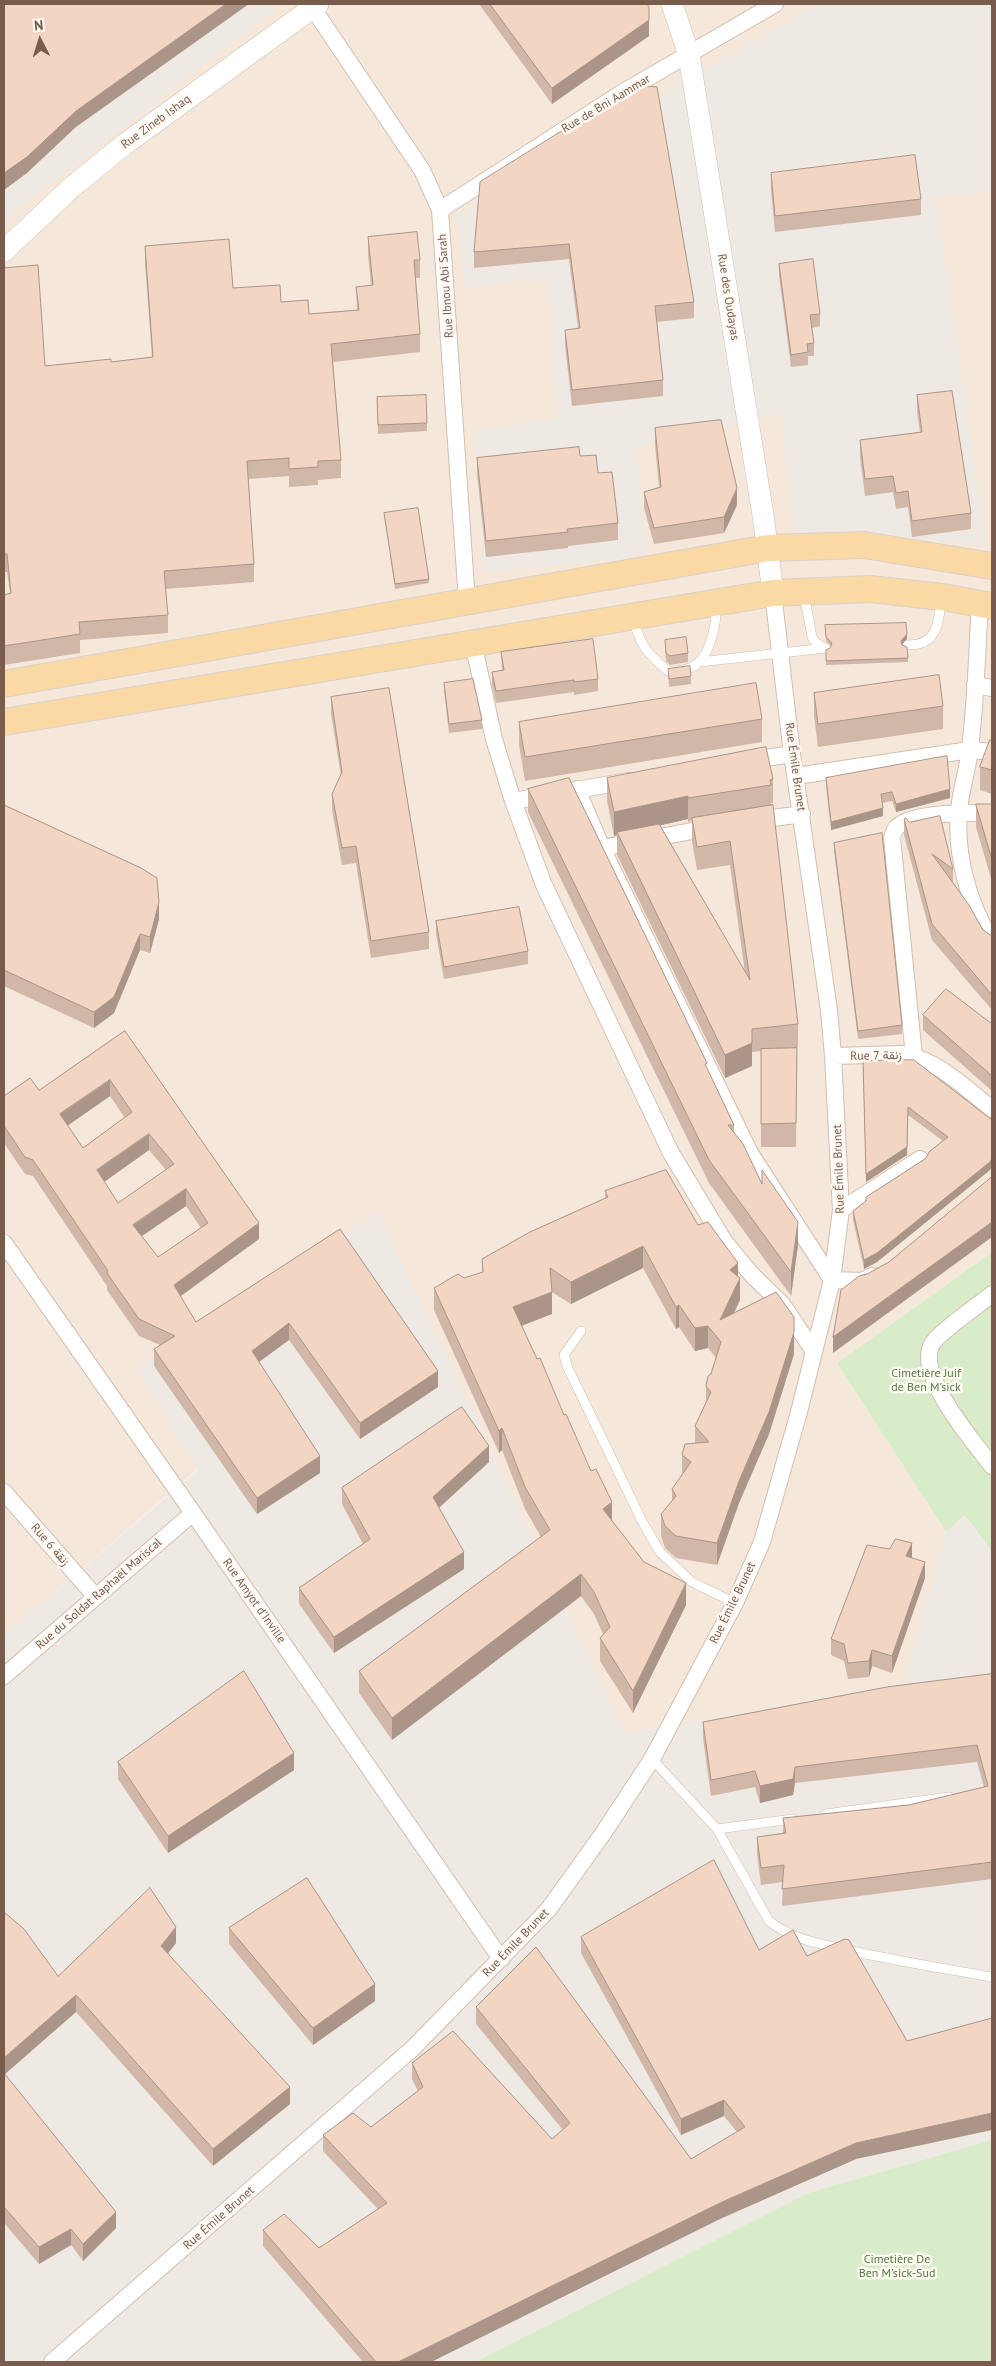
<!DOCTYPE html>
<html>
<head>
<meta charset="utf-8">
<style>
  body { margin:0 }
  #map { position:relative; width:996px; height:2366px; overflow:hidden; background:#fdf6ec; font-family:"PT Sans",sans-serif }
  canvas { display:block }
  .frame { position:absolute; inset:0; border:5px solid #7a5c4d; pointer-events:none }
  .north { position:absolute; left:15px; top:15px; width:50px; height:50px; -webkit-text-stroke:4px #fffaf3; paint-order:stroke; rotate:355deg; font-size:14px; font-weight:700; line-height:20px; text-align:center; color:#7a5c4d }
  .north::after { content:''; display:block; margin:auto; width:18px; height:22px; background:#7a5c4d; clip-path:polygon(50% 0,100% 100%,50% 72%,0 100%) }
</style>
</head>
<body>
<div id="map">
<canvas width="996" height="2366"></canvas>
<div class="frame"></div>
<div class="north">N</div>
</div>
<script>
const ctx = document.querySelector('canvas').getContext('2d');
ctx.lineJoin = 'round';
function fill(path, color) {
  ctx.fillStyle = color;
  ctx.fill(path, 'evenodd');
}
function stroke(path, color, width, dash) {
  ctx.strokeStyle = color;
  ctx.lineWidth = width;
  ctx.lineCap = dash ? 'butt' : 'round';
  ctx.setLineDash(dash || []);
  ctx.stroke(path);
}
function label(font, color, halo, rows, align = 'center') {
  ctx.font = font + ' "PT Sans",Vazirmatn,sans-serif';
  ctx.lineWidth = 5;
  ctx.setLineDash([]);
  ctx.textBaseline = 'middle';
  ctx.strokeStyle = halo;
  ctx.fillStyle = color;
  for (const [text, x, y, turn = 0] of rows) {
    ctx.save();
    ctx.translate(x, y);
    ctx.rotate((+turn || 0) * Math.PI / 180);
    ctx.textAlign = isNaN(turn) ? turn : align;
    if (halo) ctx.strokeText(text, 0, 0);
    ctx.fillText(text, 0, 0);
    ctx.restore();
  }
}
fill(new Path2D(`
  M4 4H992V1252L837 1363 946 1532 906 1683 625 1734 378 1212 138 1368 198 1469 4 1635Z`), '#f5e8da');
fill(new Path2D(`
  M4 4H282L4 220Z
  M817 4H992V191L935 196 987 544 792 531 782 413 636 448 646 555 484 573 475 432 557 417 549 277 465 288 457 215Z
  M378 1212 625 1734 905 1683 946 1532 963 1515 992 1551V2140L808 2193 475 2362H4V1635L198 1470 138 1368Z`), '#efe9e4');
fill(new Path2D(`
  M992 1252V1551L964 1515 946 1532 837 1363Z
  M992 2140V2362H475L808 2193Z`), '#d8ecc9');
const service = new Path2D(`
  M804 593 812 637 815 642 825 648
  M634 620C640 646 648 654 668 671 674 671 681 671 687 669 710 664 717 623 716 604
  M907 645C938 646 939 622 941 598
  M699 662 826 648
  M581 1331 564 1355 567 1366 642 1521 660 1552 692 1582 735 1603
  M652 1759 717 1829 769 1921C794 1941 826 1945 857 1952 902 1962 947 1969 992 1977
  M826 1814 949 1797
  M717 1829 793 1819`);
const minor = new Path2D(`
  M310 4 422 170 440 210 467 602
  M440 210 620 94 775 4
  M980 603C977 652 976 700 970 748 968 770 960 791 959 812 955 853 969 907 992 940
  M473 642 494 739 513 801 544 885 671 1153 724 1241 752 1275 782 1304 813 1350
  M975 685 992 688
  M746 761 792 754
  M796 776 970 750 992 752
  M577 789 602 848 750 1153 832 1280 862 1281 872 1276
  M513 801 628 781
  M752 821 802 814
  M602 848 713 827
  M833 1056 904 1054C939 1061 965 1088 992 1109
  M914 1056 892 838C893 834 894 830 897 827 914 812 970 812 992 814
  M841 1210 920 1159
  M4 1243 193 1513 501 1959
  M992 1294C974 1309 951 1323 935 1340 909 1369 975 1443 992 1466
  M4 1492 96 1597
  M4 1676 193 1513
  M52 2362 412 2049 548 1910 602 1835 652 1759 735 1603 762 1542 799 1412 832 1280 841 1210 833 1056 829 1010 792 754 773 593`);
const tertiary = new Path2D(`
  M672 4 689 55 763 515 773 593
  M4 251 72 187 125 144 318 4`);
const primary = new Path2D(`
  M4 684 768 548 864 545 992 566
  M4 722 773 593 870 589 942 597 992 606`);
stroke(service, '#d1beb0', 10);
stroke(minor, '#d1beb0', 18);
stroke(tertiary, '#d1beb0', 22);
stroke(primary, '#dad1cd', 28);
stroke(service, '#fff', 9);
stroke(minor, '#fff', 16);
stroke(tertiary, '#fff', 21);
stroke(primary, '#fbd9a5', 26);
fill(new Path2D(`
  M479 4H647L649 36 552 104Z
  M771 173 921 199V215L775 232 771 190Z
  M480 182 694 302V318L657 322 663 380V396L572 406 565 345V330L578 328 569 259 474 268V252Z
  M368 237 420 260V278H415L420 334V352L333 362 341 460V478L318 480V485L289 487V476L248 479 254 564V582L166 589 168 615V633L80 640V653L4 665V595L10 593 7 572H4V268L45 366 111 362 152 357 145 264V246L233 288 281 302 309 314 357 310 356 287 371 285 368 255Z
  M779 264 820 314V326L812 328 814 343V356H808V365L791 367 779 276Z
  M917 395 971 513V529L912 537 908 507 896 509 893 492 865 496 860 457V440L920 432 917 412Z
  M377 397 427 423V431L378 434Z
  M655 428 737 505 724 533 654 544 644 508V492L659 487 655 445Z
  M580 456 598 473 618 523V540L568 546V548L486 557 477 474V458Z
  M384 513 429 579V583L395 589Z
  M825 625 907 639 902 644 907 647 908 662 826 665V650L830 648 831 646 826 641Z
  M665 640 688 653V662L670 665 666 661 665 648Z
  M501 652 598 679V691L574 695V692L496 703 492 685V672L502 671Z
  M668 669 691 676V684L669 687Z
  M444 683 482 720V729L449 733 444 691Z
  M814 693 943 706V729L818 747 814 716Z
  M331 697 429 932V949L371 958 356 863 342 865 332 810V794L341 776 331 714Z
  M762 719V742L525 781 519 745V722Z
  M992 741V794L980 790V767Z
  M607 778 773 779V803H771V806L798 1024V1047L788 1048H797L796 1147H761V1051L752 1052V1066L725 1078 617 855V835L614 836 607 801ZM688 819V822L692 821V841L697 870 730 865 745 973 660 825Z
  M826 778 950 798 896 812 892 801 882 803 883 816 831 830 826 786Z
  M528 789 707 1068 734 1125V1132L762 1184 798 1245 791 1296 709 1183 528 812Z
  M976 804H992V882L976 827Z
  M4 805 159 919 150 953 140 950 114 1013 94 1028 4 986Z
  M904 819 909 822 953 869V882L983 930 992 936V1010L932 940 904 835Z
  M834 843 902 1025V1034L858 1039 834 851Z
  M436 921 528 951V964L444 979 436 934Z
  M923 1015 992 1024V1091L923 1030Z
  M125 1031 259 1239 180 1296 196 1322 340 1229 438 1387 360 1439 289 1340 259 1362 320 1473 257 1514 154 1366V1349L160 1345 139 1336 107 1290V1286L33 1176 25 1174 4 1143V1096L39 1090ZM110 1096 125 1118 83 1148 67 1126ZM149 1150 166 1170 118 1203 104 1182ZM186 1206 201 1228 158 1257 142 1236Z
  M863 1061 990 1170 877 1262 864 1269 853 1220V1211L925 1159 943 1141 908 1115 907 1155 866 1182Z
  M605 1191 698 1225 738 1276 740 1300 734 1313 794 1317V1354L769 1434 739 1503 717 1565 676 1558 665 1548 661 1536V1514L672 1501V1489L682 1475V1455L695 1443V1426L706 1402V1386L716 1358 708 1348 695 1351 679 1327 676 1329 643 1268 571 1304 552 1292V1314L521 1326 564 1415 612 1521 644 1562 686 1605 633 1713 600 1661V1638L603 1634 594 1614 581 1596 392 1740 359 1693V1671L541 1537 525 1509 502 1450 499 1453 434 1310V1288L482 1272V1259L605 1198Z
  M489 1462 439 1508 464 1569 334 1653 299 1604V1588L363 1544 342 1504V1488Z
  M912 1558 925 1578 892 1673 872 1666 869 1677 848 1679 844 1661 831 1655V1639Z
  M992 1674V1879L782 1906 783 1882 761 1885 757 1854V1837L783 1833V1818L909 1805 984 1787 977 1762 795 1783 793 1795 760 1803 755 1787 711 1796 703 1738V1722Z
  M118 1762 294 1770 168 1853 118 1779Z
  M4 1912 58 1976 176 1943 168 1953 290 2104 213 2166 76 2012 4 2074 116 2228 83 2261 71 2245 39 2264 4 2223Z
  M229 1928 375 2001 313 2045 229 1944Z
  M581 1937 856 2159 722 2218 431 2362H363L263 2246V2230L319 2248 378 2209 323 2151V2135L371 2127 418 2091 412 2079V2063L552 2139 563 2130 476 2024V2007L691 2159 737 2132 724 2116 681 2135 581 1953Z`), '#d1b7a8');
fill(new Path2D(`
  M226 4H249L76 127 27 173 4 190V173L76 111Z
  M649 20V36L552 104V88Z
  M737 488V505L724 533V517Z
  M907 634V639L901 645V641Z
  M950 789V798L896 812V804Z
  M688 796V819L619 835 617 832V835L614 836V812Z
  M883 808V816L831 830V822Z
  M159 902V919L150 953V937Z
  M140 934V950L114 1013 94 1028V1012Z
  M752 1043V1066L725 1078V1055Z
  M110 1080V1096L60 1131V1114Z
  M908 1107 907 1155 866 1182V1174Z
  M149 1134V1150L97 1187V1170Z
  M992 1158V1167L990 1170 877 1262 864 1269V1260Z
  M186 1189V1206L133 1242V1225Z
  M798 1222V1245L791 1296V1272Z
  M992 1222V1237L833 1353V1337Z
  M259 1223V1239L174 1301V1285Z
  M643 1246V1268L571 1304V1282Z
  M738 1263V1283L740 1278V1300L720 1342V1320L730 1270Z
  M552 1292V1314L513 1329V1307Z
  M679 1305V1327L676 1329V1307Z
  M289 1323V1340L252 1367V1351Z
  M708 1326V1348L695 1351V1328Z
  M794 1332V1354L769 1434 739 1503 717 1565V1543L739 1481Z
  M438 1371V1387L360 1439V1423Z
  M502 1428V1450L499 1453V1431Z
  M489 1446V1462L433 1513V1497Z
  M320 1456V1473L257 1514V1498Z
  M612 1502V1524L603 1509Z
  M912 1543V1560L906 1556Z
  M464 1552V1569L334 1653V1637Z
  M925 1562V1578L892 1673V1656Z
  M581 1574V1596L392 1740V1718Z
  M686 1583V1605L633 1713V1691Z
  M872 1650V1666L869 1677V1661Z
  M294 1753V1770L168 1853V1836Z
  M795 1767V1783L793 1795 760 1803V1786Z
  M176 1927V1943L161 1962V1946Z
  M375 1984V2001L313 2045V2028Z
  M76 1995V2012L4 2075V2058Z
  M290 2087V2104L213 2166V2149Z
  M724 2100V2116L681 2135V2119Z
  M992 2113V2130L856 2159 722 2218 431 2362H398L722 2202 856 2143Z
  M116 2212V2228L83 2261V2244Z
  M71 2229V2245L39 2264V2247Z`), '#aa9588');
const building = new Path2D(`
  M4 4H226L76 111 27 157 4 173Z
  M490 4H647L649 7V20L552 88Z
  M636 85 657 87 694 302 655 306 663 380 572 390 565 330 580 328 569 244 474 252 480 182Z
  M915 155 921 199 775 216 771 173Z
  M417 232 420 260H414L420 334 331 344 341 460 318 461V467L289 469V458L247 461 254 564 164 571 168 615 79 622 80 634 4 646V595L11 593 7 554H4V268L38 265 45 366 111 359V362L153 357 145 246 229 239 233 288 280 285 281 302 308 300 309 314 359 310 356 287 373 285 368 237Z
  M813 259 820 314 810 315 814 343 807 344 808 352 791 355 779 264Z
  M952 391 971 513 912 521 908 491 896 493 893 476 865 479 860 440 922 432 917 395Z
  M426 395 427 423 378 425 377 397Z
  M721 420 737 488 724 517 654 528 644 492 661 487 655 428Z
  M579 447 580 456 596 455 598 473 612 472 618 523 567 529 568 532 486 541 477 458Z
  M418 508 429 579 395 584 384 513Z
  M906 623 907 634 901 641 902 645 907 647 908 658 826 661V650L830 648 832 643 826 637 825 625Z
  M686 637 688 653 670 656 666 653 665 640Z
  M593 639 598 679 574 682V680L496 691 492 672 504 670 501 652Z
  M690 666 691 676 669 679 668 669Z
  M939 675 943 706 818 724 814 693Z
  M473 679 482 720 449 724 444 683Z
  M756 683 762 719 525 757 519 722Z
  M389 688 429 932 371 941 356 846 342 848 332 794 342 772 331 697Z
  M990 740 992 741V770L980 767Z
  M766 747 773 779 770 780 771 785 688 798V796L614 812 607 778Z
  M947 756 950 789 896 804 892 792 881 794 883 808 831 822 826 778Z
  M569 778 707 1063 705 1064 734 1125H728L743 1144 762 1184V1170L798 1222 791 1272 709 1160 528 789Z
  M976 804H992V859Z
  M4 805 141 868 157 878 159 902 150 937 140 934 114 997 94 1012 4 970Z
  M773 805 798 1024 752 1029V1043L725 1055 617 832 659 824 750 980 730 841 697 847 692 818Z
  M940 816 953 869 932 854 969 905 983 930 992 936V995L932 924 904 819 906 818 909 822Z
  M882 833 902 1025 858 1031 834 843Z
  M519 907 528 951 444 967 436 921Z
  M946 989 992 1024V1076L923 1015Z
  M125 1031 259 1223 174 1285 196 1322 340 1229 438 1371 360 1423 289 1323 252 1351 320 1456 257 1498 154 1349 175 1336 139 1319 107 1273 108 1271 33 1160 25 1157 4 1126V1096L30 1078 39 1090ZM110 1080 132 1112 83 1148 60 1114ZM149 1134 174 1164 118 1203 97 1170ZM186 1189 208 1223 158 1257 133 1225Z
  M797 1048 796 1123 761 1124V1049Z
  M914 1060 992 1120V1158L990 1162 877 1253 864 1260 853 1211 866 1201V1197L925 1159 930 1151 948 1137 908 1107 907 1147 866 1174 863 1061Z
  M666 1170 698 1225 708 1222 738 1263 730 1270 740 1278 720 1320 776 1292 794 1317V1332L769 1412 739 1481 717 1543 676 1536 665 1526 661 1514 676 1496 672 1489 691 1462 682 1455 685 1444 709 1442 695 1426 711 1392 706 1386 708 1376 711 1374 721 1342 708 1326 695 1328 679 1305 676 1307 643 1246 571 1282 550 1268 552 1292 513 1307 537 1359 540 1358 564 1415 566 1414 591 1471 596 1469 612 1502 603 1509 644 1562 686 1583 633 1691 600 1638 610 1627 594 1592 581 1574 392 1718 359 1671 550 1530 525 1487 502 1428 499 1431 434 1288 458 1274 464 1278 483 1272 482 1259 530 1232 608 1197 605 1191Z
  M992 1177V1222L833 1337 841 1290 859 1276 867 1274 889 1262Z
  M462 1407 489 1446 433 1497 464 1552 334 1637 299 1588 370 1539 342 1488Z
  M896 1539 912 1543 906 1556 925 1562 892 1656 872 1650 869 1661 848 1663 844 1644 831 1639 867 1545 889 1549Z
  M244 1671 294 1753 168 1836 118 1762Z
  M992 1674V1862L782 1889 784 1865 761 1868 757 1837 786 1833 783 1818 909 1805 988 1786 977 1745 795 1767 793 1779 760 1786 755 1771 711 1780 703 1722 887 1687Z
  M714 1860 759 1950 793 1930 807 1956 845 1939 849 1940 907 2041 992 2018V2113L856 2143 722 2202 398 2362H376L263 2230 284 2214 319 2248 387 2203 323 2135 353 2113 371 2127 423 2087 412 2063 453 2031 552 2139 570 2123 476 2007 536 1947 691 2159 745 2127 724 2100 681 2119 581 1937Z
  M307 1878 375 1984 313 2028 229 1928Z
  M150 1888 176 1927 161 1946 290 2087 213 2149 76 1995 4 2058V1912L24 1929 58 1976Z
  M4 2073 116 2212 83 2244 71 2229 39 2247 4 2207Z`);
fill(building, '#f3d5c3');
stroke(building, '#aa9588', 1);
label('12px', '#7a5c4d', '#fffaf3', [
  ["Rue de Bni Aammar",606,104,-31],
  ["Rue Zineb Ishaq",156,122,-36],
  ["Rue Ibnou Abi Sarah",446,286,-94],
  ["Rue des Oudayas",728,297,81],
  ["Rue Émile Brunet",795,767,82],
  ["Rue 7 زنقة",876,1056,-1],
  ["Rue Émile Brunet",839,1169,-92],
  ["Rue 6 زنقة",50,1545,49],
  ["Rue du Soldat Raphaël Mariscal",99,1594,-41],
  ["Rue Amyot d'Inville",254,1601,55],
  ["Rue Émile Brunet",733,1603,-64],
  ["Rue Émile Brunet",516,1943,-46],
  ["Rue Émile Brunet",219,2218,-41]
]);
label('12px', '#537a41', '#fffaf3', [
  ["Cimetière Juif",926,1374],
  ["de Ben M'sick",926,1388],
  ["Cimetière De",897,2260],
  ["Ben M'sick-Sud",897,2274]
]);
</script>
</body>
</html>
